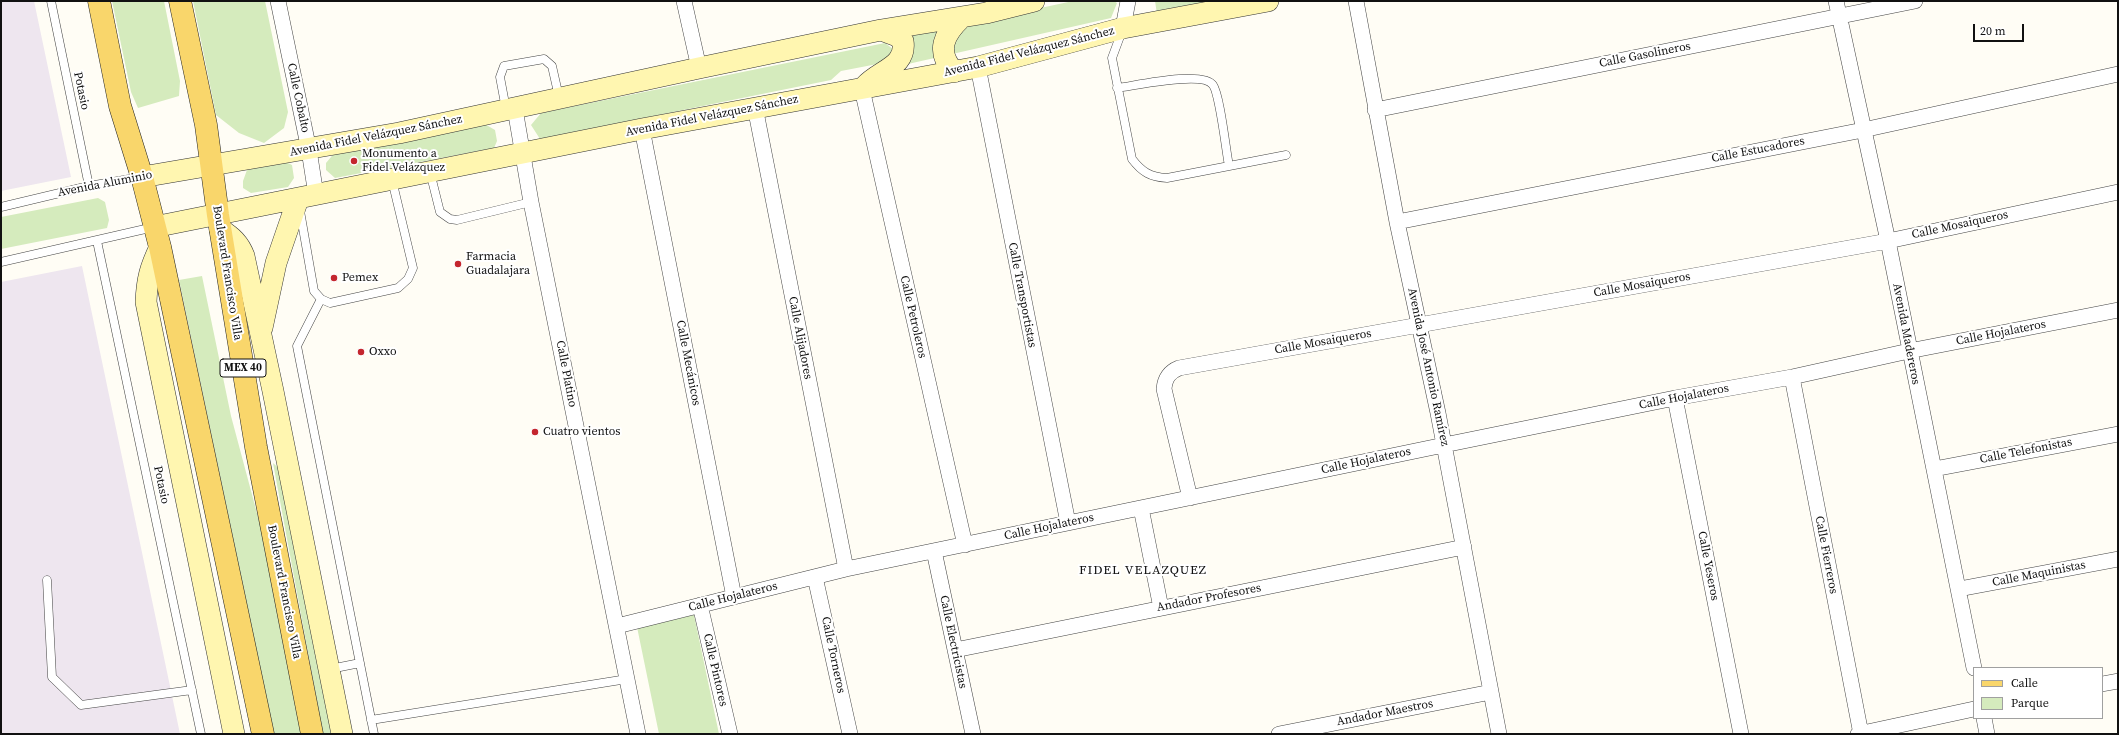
<!DOCTYPE html>
<html>
<head>
<meta charset="utf-8">
<style>
  body { margin:0 }
  #map { position:relative; width:2119px; height:735px; overflow:hidden; background:#fffdf5; font-family:"Source Serif 4",serif }
  canvas { display:block }
  .frame { position:absolute; inset:0; border:2px solid #111; pointer-events:none }
  .legend { position:absolute; left:1973px; top:667px; width:130px; height:52px; box-sizing:border-box; background:#fff; border:1px solid #a0a0a0; margin:0; padding:5px 7px; list-style:none; font-size:12px; color:#111 }
  .legend li { display:flex; align-items:center; gap:8px; height:20px }
  .legend b { width:20px; border:1px solid #a0a0a0 }
  .scale { position:absolute; left:1973px; top:24px; width:51px; height:18px; box-sizing:border-box; border:2px solid #111; border-top:0; padding-left:5px; font-size:12px; line-height:14px; white-space:nowrap; color:#111; -webkit-text-stroke:3px #fff; paint-order:stroke }
</style>
</head>
<body>
<div id="map">
<canvas width="2119" height="735"></canvas>
<div class="frame"></div>
<ul class="legend">
<li><b style="height:5px;background:#f9d66b"></b>Calle</li>
<li><b style="height:11px;background:#d5ebbd"></b>Parque</li>
</ul>
<div class="scale">20 m</div>
</div>
<script>
const ctx = document.querySelector('canvas').getContext('2d');
ctx.lineJoin = 'round';
function fill(path, color) {
  ctx.fillStyle = color;
  ctx.fill(path, 'evenodd');
}
function stroke(path, color, width, dash) {
  ctx.strokeStyle = color;
  ctx.lineWidth = width;
  ctx.lineCap = dash ? 'butt' : 'round';
  ctx.setLineDash(dash || []);
  ctx.stroke(path);
}
function label(font, color, halo, rows, align = 'center') {
  ctx.font = font + ' "Source Serif 4",serif';
  ctx.lineWidth = 4;
  ctx.setLineDash([]);
  ctx.textBaseline = 'middle';
  ctx.strokeStyle = halo;
  ctx.fillStyle = color;
  for (const [text, x, y, turn = 0] of rows) {
    ctx.save();
    ctx.translate(x, y);
    ctx.rotate((+turn || 0) * Math.PI / 180);
    ctx.textAlign = isNaN(turn) ? turn : align;
    if (halo) ctx.strokeText(text, 0, 0);
    ctx.fillText(text, 0, 0);
    ctx.restore();
  }
}
fill(new Path2D(`
  M1 1H34L71 177 1 191Z
  M82 266 180 734H1V282Z`), '#eee6ef');
fill(new Path2D(`
  M112 1H164L180 81 179 96 138 108 131 92Z
  M193 1H265L288 112 284 128 264 143 239 133 216 115Z
  M1073 1H1114L1117 3 1111 18 908 64 913 51 910 36Z
  M1155 1H1229L1157 14Z
  M885 43 897 52 893 61 841 71 831 80 540 139 531 125 541 113Z
  M483 123 495 130 497 141 494 148 335 178 326 170V163L336 151Z
  M282 160 292 165 294 178 288 187 251 193 243 188V181L247 170Z
  M98 198 105 202 109 220 107 228 1 249V217Z
  M202 276 231 416 262 532 302 734H274L179 280Z
  M273 463 282 471 332 734H323Z
  M694 615 719 734H659L637 627Z`), '#d5ebbd');
const lane = new Path2D(`
  M51 1 89 186
  M1122 31 1112 58 1132 159C1142 172 1150 177 1167 178L1286 155
  M1117 88C1134 86 1203 70 1213 85 1220 95 1226 151 1229 166
  M506 109 500 77 504 66 544 59 552 66 559 97
  M430 172 440 212 450 219 457 220 531 202
  M1 207 89 186 141 177
  M300 211 314 291 321 299 330 303 398 288 408 279 413 268 392 180
  M97 241 201 734
  M1 262 154 227
  M321 299 297 346 374 734
  M47 580 52 677 81 705 192 690
  M330 669 360 663
  M371 720 627 679`);
const street = new Path2D(`
  M278 1 309 150 316 195
  M684 1 699 68
  M1356 1 1397 222 1438 413 1499 734
  M1836 1 1888 241 1974 668
  M1123 28 1128 1
  M978 67 1068 523
  M862 89 965 545
  M755 107 846 569
  M515 109 531 202 638 734
  M1375 110 1915 1
  M642 129 734 597
  M1397 222 1863 130 2118 74
  M1792 377 1861 734
  M1675 398 1741 734
  M1934 469 2118 434
  M1190 498 1164 389C1165 378 1169 372 1179 368L1888 241 2118 192
  M1141 508 1161 608
  M934 551 973 734
  M815 577 850 734
  M1959 589 2118 559
  M700 605 730 734
  M617 626 846 569 1444 445 1675 398 1792 377 1909 351 2118 310
  M955 650 1464 547
  M2102 684 2118 681
  M1984 718 1987 734
  M1279 734 1491 692
  M1858 734 1974 709`);
const secondary = new Path2D(`
  M954 72C935 51 944 34 962 17
  M865 86C879 70 907 67 903 41L897 36 881 30
  M142 177 399 133 699 68 881 30 986 13 1034 1
  M154 227 642 129 978 67 1123 28 1268 1
  M220 229C232 237 239 243 244 256L273 391 342 734
  M160 247C150 268 147 279 146 302L234 734
  M262 328 276 263 298 199`);
const primary = new Path2D(`
  M99 1 120 106 142 177 160 247 263 734
  M180 1 206 125 218 215 256 447 312 734`);
stroke(lane, '#444', 9);
stroke(street, '#444', 16);
stroke(secondary, '#333', 22);
stroke(primary, '#222', 23);
stroke(lane, '#fff', 8);
stroke(street, '#fff', 15);
stroke(secondary, '#fff6b0', 21);
stroke(primary, '#f9d66b', 22);
for (const [x, y, r, color] of [
  [354,161,4,"#c4262e"],
  [458,264,4,"#c4262e"],
  [334,278,4,"#c4262e"],
  [361,352,4,"#c4262e"],
  [535,432,4,"#c4262e"]
]) {
  const dot = new Path2D();
  dot.arc(x, y, r, 0, 2 * Math.PI);
  ctx.fillStyle = color;
  ctx.fill(dot);
  stroke(dot, '#fff', 1.5);
}
for (const [x, y, w] of [
  [243,368,46]
]) {
  const box = new Path2D();
  box.roundRect(x - w / 2, y - 9, w, 18, 3);
  ctx.fillStyle = '#fff';
  ctx.fill(box);
  stroke(box, '#111', 1);
}
label('bold 11px', '#111', null, [
  ["MEX 40",243,368]
]);
label('12px', '#111', '#fff', [
  ["Avenida Fidel Velázquez Sánchez",1029,52,-14],
  ["Calle Gasolineros",1645,55,-11],
  ["Potasio",81,91,78],
  ["Calle Cobalto",298,98,78],
  ["Avenida Fidel Velázquez Sánchez",712,116,-11],
  ["Avenida Fidel Velázquez Sánchez",376,136,-11],
  ["Calle Estucadores",1758,150,-11],
  ["Avenida Aluminio",105,184,-11],
  ["Calle Mosaiqueros",1960,225,-12],
  ["Boulevard Francisco Villa",227,273,81],
  ["Calle Mosaiqueros",1642,285,-10],
  ["Calle Transportistas",1022,295,79],
  ["Calle Petroleros",913,317,77],
  ["Calle Hojalateros",2001,333,-11],
  ["Avenida Madereros",1906,334,79],
  ["Calle Alijadores",800,338,79],
  ["Calle Mosaiqueros",1323,342,-10],
  ["Calle Mecánicos",688,363,79],
  ["Avenida José Antonio Ramírez",1428,367,78],
  ["Calle Platino",566,374,79],
  ["Calle Hojalateros",1684,397,-11],
  ["Calle Telefonistas",2026,451,-11],
  ["Calle Hojalateros",1366,461,-12],
  ["Potasio",161,485,78],
  ["Calle Hojalateros",1049,527,-12],
  ["Calle Fierreros",1826,555,79],
  ["Calle Yeseros",1708,566,79],
  ["Calle Maquinistas",2039,574,-11],
  ["Boulevard Francisco Villa",284,592,79],
  ["Calle Hojalateros",733,597,-14],
  ["Andador Profesores",1209,598,-11],
  ["Calle Electricistas",953,642,78],
  ["Calle Torneros",833,655,78],
  ["Calle Pintores",715,670,77],
  ["Andador Maestros",1385,713,-11]
]);
label('12px', '#111', '#fff', [
  ["Monumento a",362,154],
  ["Fidel Velázquez",362,168],
  ["Farmacia",466,257],
  ["Guadalajara",466,271],
  ["Pemex",342,278],
  ["Oxxo",369,352],
  ["Cuatro vientos",543,432]
], 'left');
ctx.letterSpacing = '1px';
label('13px', '#111', '#fff', [
  ["FIDEL VELAZQUEZ",1143,571]
]);
ctx.letterSpacing = '0px';
</script>
</body>
</html>
